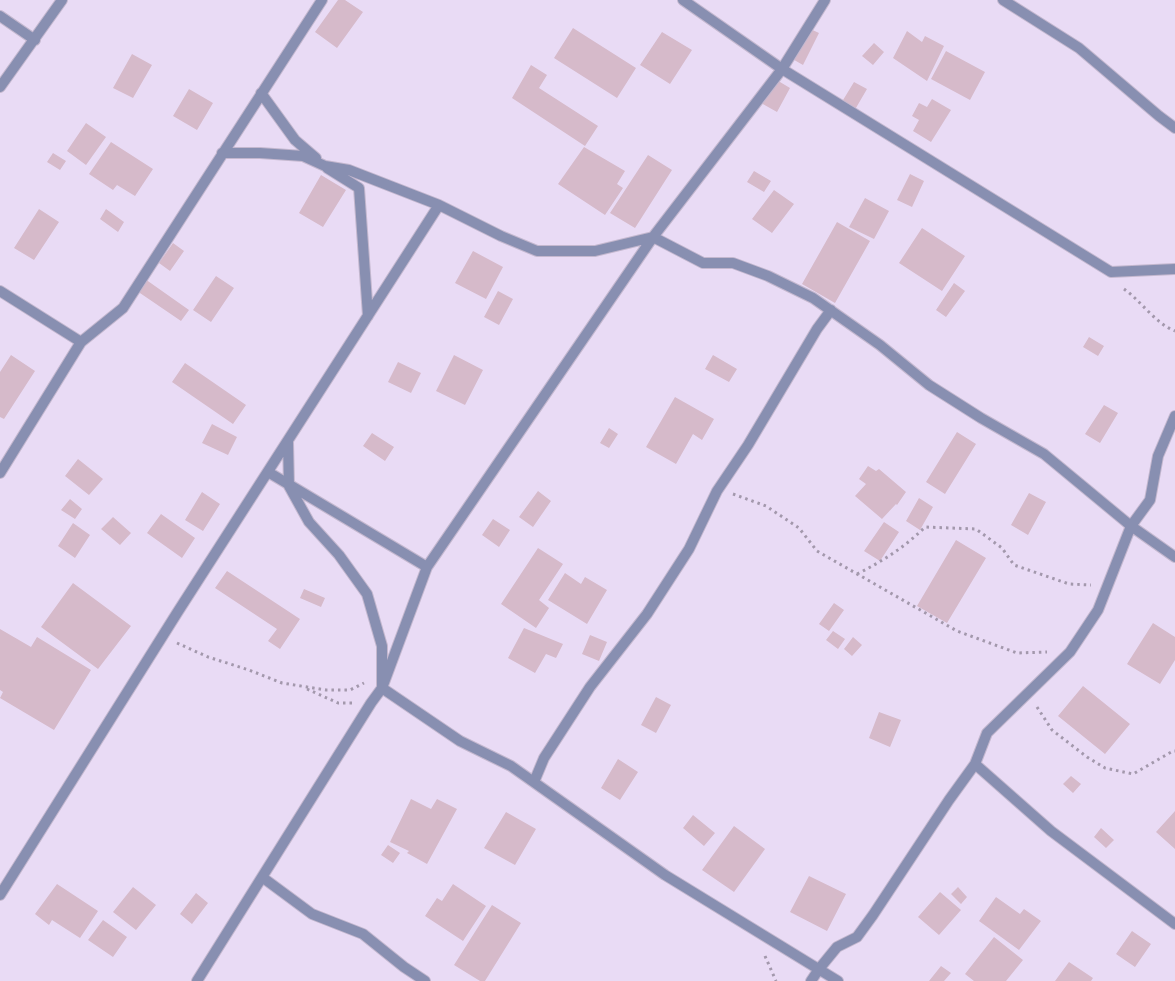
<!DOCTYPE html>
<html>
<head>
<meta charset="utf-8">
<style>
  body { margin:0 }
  canvas { display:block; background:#e9dbf5 }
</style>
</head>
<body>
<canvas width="1175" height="981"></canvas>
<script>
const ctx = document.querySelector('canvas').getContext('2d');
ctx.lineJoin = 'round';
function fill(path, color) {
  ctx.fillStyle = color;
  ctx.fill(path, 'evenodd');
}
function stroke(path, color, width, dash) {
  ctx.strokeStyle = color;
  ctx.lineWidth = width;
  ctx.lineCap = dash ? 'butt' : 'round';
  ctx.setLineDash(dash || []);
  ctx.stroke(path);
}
fill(new Path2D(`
  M338 0H345L363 12 337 48 315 32Z
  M804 26 819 33 803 65 789 57Z
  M573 28 636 68 617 98 554 58Z
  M907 31 922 42 925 36 944 46 927 81 893 58Z
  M662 32 692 50 670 84 640 65Z
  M874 43 884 52 873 65 862 56Z
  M946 51 985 72 970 100 931 79Z
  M132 54 152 65 133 98 113 88Z
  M531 65 547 75 539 88 598 126 585 146 512 98Z
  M775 79 790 88 777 112 761 103Z
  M854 82 867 89 853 113 840 105Z
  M189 89 213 103 197 130 173 116Z
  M932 99 951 110 931 142 913 131 919 120 912 116 919 103 927 107Z
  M86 123 106 137 86 165 67 151Z
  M111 142 153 169 135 196 117 185 113 190 89 174Z
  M584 147 625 171 617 184 623 188 605 215 558 184Z
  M53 153 66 161 60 170 47 162Z
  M648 155 672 170 635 228 610 213Z
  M754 171 771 181 764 192 747 182Z
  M910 174 924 181 912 207 897 200Z
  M321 175 346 190 323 227 299 213Z
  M774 190 794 204 772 233 752 219Z
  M865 198 889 211 874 239 849 227Z
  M39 209 59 222 34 260 14 248Z
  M106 209 124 222 118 232 100 219Z
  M837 222 870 241 835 303 802 284Z
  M922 228 965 256 942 291 899 263Z
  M173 243 184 251 170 271 159 263Z
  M473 251 503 267 486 299 455 283Z
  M216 276 234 288 211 322 193 310Z
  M145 279 189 310 181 321 137 291Z
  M954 283 965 291 946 317 936 310Z
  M498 291 513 299 499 325 484 317Z
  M1089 337 1104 346 1098 356 1083 347Z
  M11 355 35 371 4 419 0 417V372Z
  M454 355 483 370 465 405 436 391Z
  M713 355 737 369 729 382 705 369Z
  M398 362 421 373 411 393 388 382Z
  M185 363 246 405 233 424 172 382Z
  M675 397 714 419 702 440 693 434 676 464 646 447Z
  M1104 405 1118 413 1100 443 1085 434Z
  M212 424 237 437 228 455 202 443Z
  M609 428 618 434 609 448 600 443Z
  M957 432 976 444 945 494 926 482Z
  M372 433 394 447 385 461 363 446Z
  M78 459 103 479 89 495 65 476Z
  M868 466 876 471 879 469 906 492 897 505 896 504 882 519 855 496 866 484 859 479Z
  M538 491 551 501 533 527 519 517Z
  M202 492 220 504 203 531 185 520Z
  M1029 493 1046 502 1028 535 1011 525Z
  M919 498 933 507 920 530 906 521Z
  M70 499 82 509 75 519 61 510Z
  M161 514 195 538 182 558 147 533Z
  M113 517 131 533 120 545 101 529Z
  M493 519 510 530 499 547 482 535Z
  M884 522 899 532 880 561 864 551Z
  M73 523 90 535 75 558 58 546Z
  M956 540 986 558 947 623 917 606Z
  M538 548 563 564 539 600 549 608 536 628 501 604Z
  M227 571 300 619 280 649 268 641 277 629 215 588Z
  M565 573 581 584 585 577 607 590 587 624 548 600Z
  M73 583 131 626 98 669 41 627Z
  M304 589 325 598 321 607 300 598Z
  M834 603 844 610 829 631 819 624Z
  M1153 623 1175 637V660L1160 684 1127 664Z
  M524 628 563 644 556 658 546 654 535 673 508 658Z
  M0 629 31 647 37 637 91 670 54 730 0 698 3 692 0 690Z
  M833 631 845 639 838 649 826 640Z
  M590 635 607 642 599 661 582 654Z
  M853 637 862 645 852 656 844 649Z
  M1083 686 1130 724 1105 754 1058 716Z
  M656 697 671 705 656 733 641 725Z
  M879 712 901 720 890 747 869 738Z
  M618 759 638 772 620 800 601 788Z
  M1071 776 1081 784 1073 793 1063 784Z
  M411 799 431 809 437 799 457 809 427 864 407 853 409 851 390 842Z
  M1175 811V849L1156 832Z
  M506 812 536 829 515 865 484 848Z
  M693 815 715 833 704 846 683 828Z
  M734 826 765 849 734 892 702 870Z
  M1101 828 1114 840 1106 848 1094 837Z
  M388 845 400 853 393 863 381 855Z
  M809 876 846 894 827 931 790 912Z
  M57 884 98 911 80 938 52 920 49 925 35 914Z
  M453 884 486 906 463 941 425 916 437 898 442 901Z
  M133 887 156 905 136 930 113 912Z
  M958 887 967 897 961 904 951 894Z
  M940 892 961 910 939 935 918 917Z
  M196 893 208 903 192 924 180 914Z
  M996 897 1020 914 1024 909 1041 921 1019 950 979 921Z
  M492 905 521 923 485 981H480L454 965Z
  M103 920 127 937 113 957 88 940Z
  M1132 931 1151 944 1135 967 1116 954Z
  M994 937 1023 960 1006 981H974L965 974Z
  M1069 962 1093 978 1091 981H1055Z
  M941 966 951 973 944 981H929Z`), '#d6baca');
const street = new Path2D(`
  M683 0 782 69 1111 272 1175 269
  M1003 0 1079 48 1159 116 1175 128
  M0 16 35 40
  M0 87 62 0
  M261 93 295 140 316 158
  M222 153H260L303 156 325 166 349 170 439 205 501 236 537 251H595L653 237 703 263H733L768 276 813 298 880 345 929 385 981 418 1044 454 1131 526 1175 557
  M327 168 359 188 368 316
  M0 291 81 342
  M288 441 289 486 309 522 339 555 367 594 382 646V688L460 741 511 766 665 875 838 981
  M268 472 427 567
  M0 473 81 342 123 308 322 0
  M975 764 1051 831 1175 924
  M534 782 544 758 590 687 647 614 689 549 717 491 748 445 817 329 831 310
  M262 877 312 914 363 934 404 967 425 981
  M0 895 177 613 439 205
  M197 981 371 703 382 688 427 567 653 237 782 69 825 0
  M811 981 819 969 837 947 857 937 873 915 949 800 975 764 987 733 1070 652 1098 610 1131 526 1150 500 1158 456 1175 416`);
stroke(street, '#c4b8cf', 12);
stroke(new Path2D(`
  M1124 289C1141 301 1156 324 1175 331
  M733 494 766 506 799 528 817 551 957 631 1017 653 1047 652
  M857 574C883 561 905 547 925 527L976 529 1002 548 1014 565 1069 584 1091 585
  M177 643 208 657 249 670 282 683 326 690H350L364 683
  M307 689 338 703H353
  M1037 707 1052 730 1087 757 1105 768 1133 774 1173 751H1175
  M765 956 776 981`), '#a398ac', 3, [2.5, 4]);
stroke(street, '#888fb1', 10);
</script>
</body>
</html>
